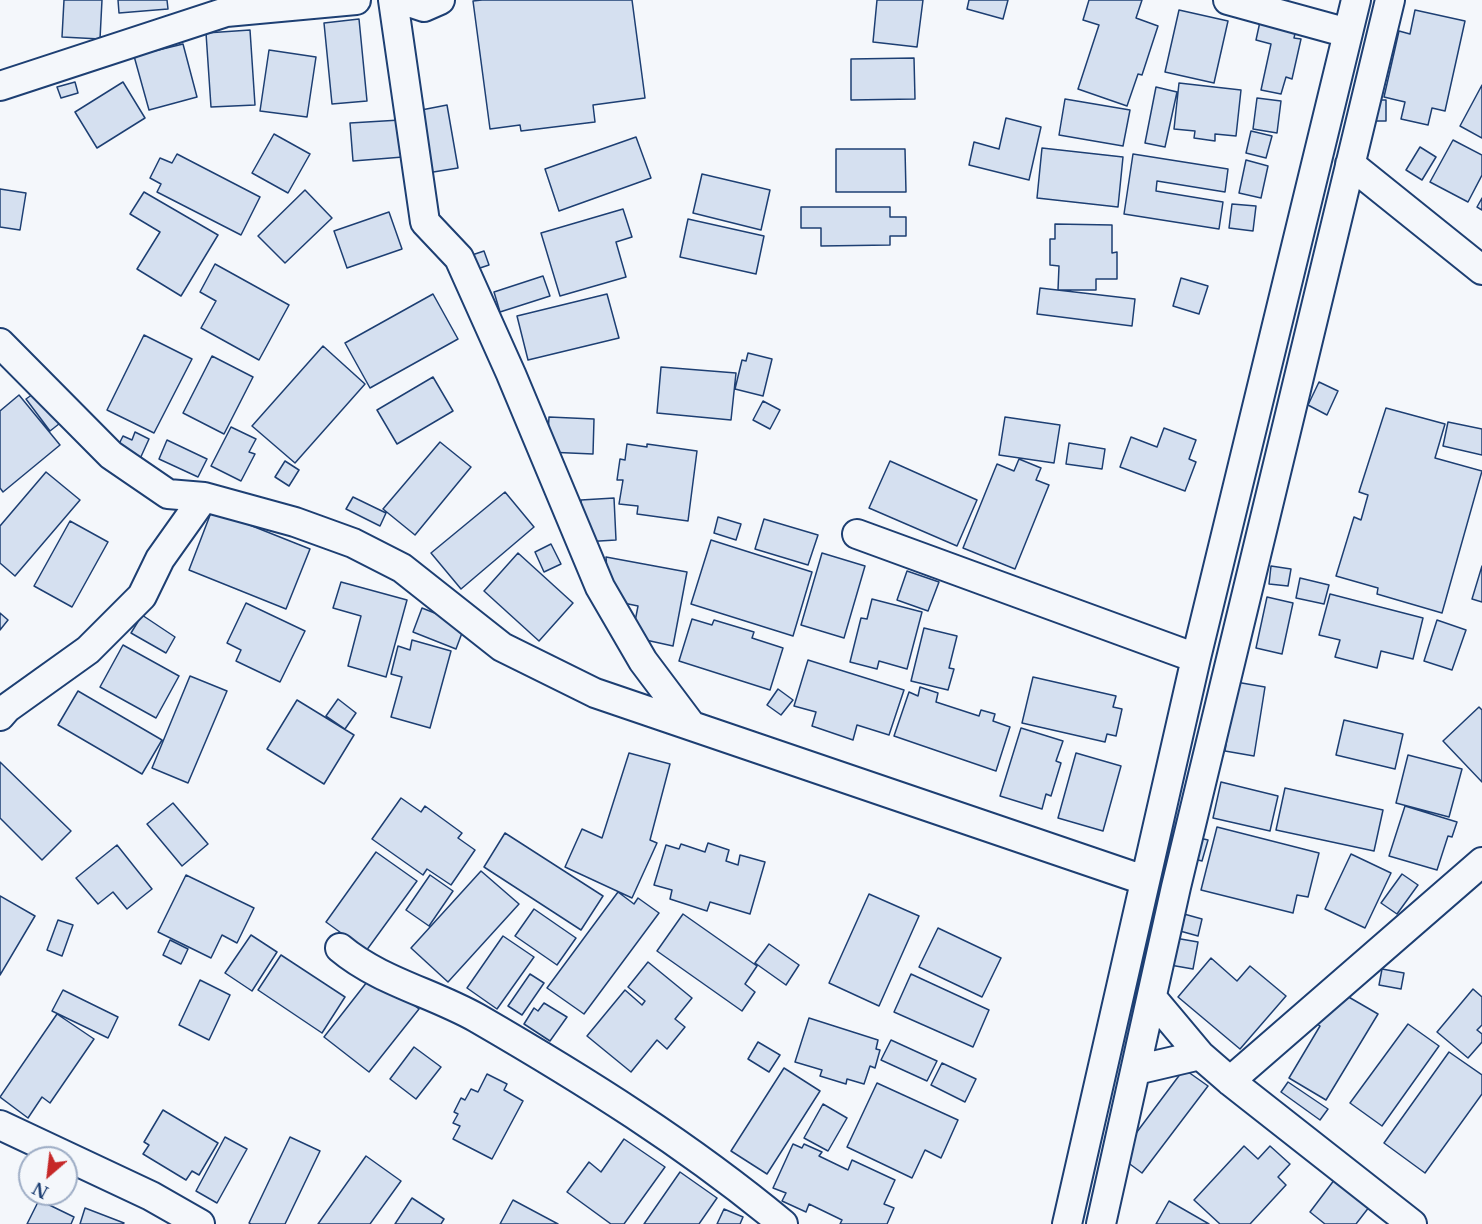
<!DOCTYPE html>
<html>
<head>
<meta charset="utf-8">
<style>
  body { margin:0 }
  #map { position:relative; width:1482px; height:1224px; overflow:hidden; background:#f4f7fb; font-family:"Libre Baskerville",serif }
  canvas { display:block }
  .north { position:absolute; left:18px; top:1146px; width:60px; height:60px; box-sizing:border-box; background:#f4f7fb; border:2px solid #9eadc5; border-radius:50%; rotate:208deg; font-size:16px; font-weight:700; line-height:24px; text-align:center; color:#1d3f73 }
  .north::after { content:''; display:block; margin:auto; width:21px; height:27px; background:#c62828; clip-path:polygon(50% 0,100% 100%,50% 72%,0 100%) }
</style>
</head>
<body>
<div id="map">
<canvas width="1482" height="1224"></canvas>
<div class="north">N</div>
</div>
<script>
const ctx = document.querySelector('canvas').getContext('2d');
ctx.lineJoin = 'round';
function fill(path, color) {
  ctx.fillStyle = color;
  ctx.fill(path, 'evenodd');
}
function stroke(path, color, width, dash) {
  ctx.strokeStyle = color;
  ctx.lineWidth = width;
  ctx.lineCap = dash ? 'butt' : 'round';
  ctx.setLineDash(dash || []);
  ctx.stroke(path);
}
const building = new Path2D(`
  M64 0H102L100 39 62 37Z
  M118 0H167L168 9 119 13Z
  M482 0H632L645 98 593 105 595 122 521 131 520 125 490 129 473 1Z
  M877 0H923L917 47 873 42Z
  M969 0H1008L1003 19 967 9Z
  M1089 0H1142L1136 18 1158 26 1142 75 1138 74 1127 106 1078 89 1099 25 1083 20Z
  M1179 10 1228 21 1214 83 1165 72Z
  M1415 10 1465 21 1445 111 1432 108 1428 125 1401 119 1405 102 1384 97 1399 31 1410 34Z
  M1261 17 1297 25 1294 38 1301 39 1292 79 1286 77 1281 94 1261 90 1271 44 1256 40Z
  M359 19 367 101 332 104 324 23Z
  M250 30 255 105 211 107 206 33Z
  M183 44 197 97 149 110 134 56Z
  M269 50 316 57 307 117 260 111Z
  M914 58 915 99 851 100V59Z
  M75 82 78 93 61 98 57 87Z
  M123 82 145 118 97 148 75 112Z
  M1179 83 1241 90 1236 136 1215 134V141L1194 138 1195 131 1174 129Z
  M1482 85V138L1460 126Z
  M1156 87 1177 92 1165 147 1145 143Z
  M1257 98 1281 101 1277 133 1253 129Z
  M1065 99 1130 110 1123 146 1059 135Z
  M1369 100H1386V121H1369Z
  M447 105 458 168 421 174 411 112Z
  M1006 118 1041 127 1029 180 969 165 974 142 999 149Z
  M400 120 403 157 353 161 350 123Z
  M1251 131 1272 136 1266 158 1246 153Z
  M274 134 310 154 288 193 252 173Z
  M636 137 651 178 559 211 545 169Z
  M1453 140 1482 155V175L1468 202 1430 182Z
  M1420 147 1436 157 1422 180 1406 170Z
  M1042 148 1123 157 1118 207 1037 198Z
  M836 149H905L906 192H836Z
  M177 154 260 197 241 235 157 192 161 184 150 178 160 158 172 163Z
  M1133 154 1228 169 1225 192 1157 181 1156 191 1223 202 1219 229 1124 214Z
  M1246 160 1268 166 1261 198 1239 193Z
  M702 174 770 190 761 230 693 213Z
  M0 189 26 193 20 230 0 227Z
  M305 190 332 218 285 263 258 236Z
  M144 192 218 235 181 296 137 269 160 232 130 214Z
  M1482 198V210L1477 207Z
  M1232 204 1256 206 1253 231 1229 228Z
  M801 207H890V217H906V236H890V245L821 246V228H801Z
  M623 209 632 237 616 242 626 277 560 296 541 233Z
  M389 212 402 249 347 268 334 231Z
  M688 219 764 236 756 274 680 257Z
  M1055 224 1112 225V253L1117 252V279H1096V290H1058L1059 266 1050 265V239H1055Z
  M484 251 489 265 474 270 469 256Z
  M215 264 289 305 259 360 201 328 216 301 200 292Z
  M543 276 550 296 500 312 494 292Z
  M1181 278 1208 286 1199 314 1173 306Z
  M1040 288 1135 299 1132 326 1037 314Z
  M433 294 458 339 370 388 345 343Z
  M607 294 619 338 528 360 517 316Z
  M144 335 192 359 154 433 107 410Z
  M323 346 365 384 295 463 252 426Z
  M748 353 772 359 763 396 735 389 742 360 746 361Z
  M212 356 253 377 224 434 183 413Z
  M661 367 736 373 731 420 657 413Z
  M433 377 453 411 397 444 377 410Z
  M1319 382 1338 391 1327 415 1308 405Z
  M40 389 64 420 50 431 26 399Z
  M19 395 60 445 3 492 0 488V411Z
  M763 401 780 410 770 429 753 420Z
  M1386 408 1445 424 1435 458 1482 471 1442 613 1377 594 1378 588 1336 576 1354 517 1361 520 1368 495 1359 492Z
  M549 417 594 419 593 454 547 452Z
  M1005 417 1060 425 1054 463 999 455Z
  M1448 422 1482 429V455L1443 446Z
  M231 427 256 439 249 452 255 454 241 481 211 466Z
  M1164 428 1196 440 1189 459 1196 462 1185 491 1120 467 1131 437 1157 447Z
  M135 432 149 439 139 461 116 450 123 436 132 440Z
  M167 440 207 459 198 477 159 459Z
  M440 442 471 467 415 535 383 509Z
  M1069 443 1105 449 1102 469 1066 464Z
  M627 444 647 447V444L697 451 688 521 637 514 638 506 619 504 623 480H617L620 459 625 460Z
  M1019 459 1041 468 1036 480 1049 485 1015 569 963 548 997 464 1014 471Z
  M285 461 299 470 289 486 275 477Z
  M890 461 977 500 957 546 869 508Z
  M46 472 80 500 15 576 0 563V526Z
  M505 492 534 527 461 589 431 553Z
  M353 497 386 513 380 526 346 509Z
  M614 498 616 540 583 542 581 500Z
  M212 510 310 549 286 609 189 570Z
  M718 517 741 524 736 540 714 533Z
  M764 519 818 535 808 565 755 549Z
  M70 521 108 542 72 607 34 586Z
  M711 540 812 572 793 636 691 604Z
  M551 544 561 564 544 572 535 552Z
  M518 553 573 603 539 641 484 591Z
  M822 553 865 566 844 638 801 625Z
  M606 557 687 572 673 646 632 637 638 606 609 600Z
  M1271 566 1291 569 1288 586 1269 584Z
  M1482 566V602L1472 599Z
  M907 571 939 582 928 611 897 600Z
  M1300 578 1329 585 1324 604 1296 598Z
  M341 582 407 600 386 677 348 666 361 616 333 608Z
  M1330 594 1423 618 1413 659 1381 651 1377 668 1335 657 1340 640 1319 635Z
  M1267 597 1293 603 1282 654 1256 648Z
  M872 599 922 612 907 669 879 661 877 669 850 662 861 618 867 619Z
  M246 603 305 631 280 682 236 661 241 650 227 643Z
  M422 608 465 625 456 649 413 632Z
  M0 613 8 620 0 630Z
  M142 615 175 637 166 653 131 633Z
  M692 619 712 625 714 620 754 632 752 638 783 648 770 690 679 661Z
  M1437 620 1466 630 1452 670 1424 661Z
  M924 628 957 636 949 668 954 669 948 690 911 681Z
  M412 640 451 651 430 728 391 717 402 677 391 674 398 646 410 650Z
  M123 645 179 676 156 718 100 687Z
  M808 660 904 690 889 735 857 725 853 740 812 726 816 712 794 706Z
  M190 676 227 691 188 783 152 768Z
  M1033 677 1116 696 1113 707 1122 709 1116 736 1107 734 1105 742 1022 723Z
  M1236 682 1265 687 1254 756 1225 751Z
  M920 687 938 693 936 702 979 716 981 710 995 714 993 721 1010 727 996 771 894 736 909 692 918 696Z
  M778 689 793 700 781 715 767 705Z
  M78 691 162 740 142 774 58 725Z
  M338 699 356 713 345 729 326 716Z
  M297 700 354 735 324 784 267 749Z
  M1479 707 1482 710V782L1443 741Z
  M1344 720 1403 734 1395 769 1336 755Z
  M1021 728 1063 741 1056 761 1061 763 1051 796 1046 794 1042 809 1000 796Z
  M629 753 670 764 650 840 657 843 632 898 565 867 582 829 602 838Z
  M1076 753 1121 766 1103 831 1058 818Z
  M1408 755 1462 769 1449 817 1396 803Z
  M0 762 71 831 42 860 0 818Z
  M1221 782 1278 796 1270 831 1213 818Z
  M1285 788 1383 810 1374 851 1276 830Z
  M401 798 421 812 425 806 462 833 458 838 475 850 451 885 427 869 423 875 372 839Z
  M173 803 208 844 182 866 147 824Z
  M1405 806 1457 822 1452 837 1448 836 1437 870 1389 856Z
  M1217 827 1319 853 1308 897 1297 895 1293 913 1201 890Z
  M505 833 603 896 581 930 484 867Z
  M1191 836 1208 840 1202 861 1186 857Z
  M708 843 729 850 726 861 738 865 740 855 765 862 750 914 710 902 707 911 670 899 672 890 654 885 666 845 679 849 681 844 705 852Z
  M117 845 152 889 127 909 113 892 98 904 76 878Z
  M376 852 417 881 366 951 326 922Z
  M1351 854 1391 873 1365 928 1325 909Z
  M481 871 519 904 448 982 411 948Z
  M1402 874 1418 885 1397 914 1381 903Z
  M186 875 254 908 237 943 222 935 211 958 158 932Z
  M430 875 453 891 429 926 406 910Z
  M618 892 634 904 638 898 659 913 584 1014 547 988Z
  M869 894 919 916 879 1006 829 983Z
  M0 896 35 916 0 975Z
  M534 909 576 938 557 965 515 936Z
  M683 914 757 966 745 984 755 992 742 1011 657 951Z
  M1184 914 1202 919 1198 936 1180 931Z
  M58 920 73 925 62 956 47 950Z
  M938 928 1001 958 982 997 919 967Z
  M251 935 277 952 252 991 225 973Z
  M503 936 534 957 497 1009 467 988Z
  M1175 938 1198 942 1193 969 1170 965Z
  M170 940 188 949 181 964 163 955Z
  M769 944 799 965 786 985 755 963Z
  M281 955 345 997 322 1033 258 990Z
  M1211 958 1237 981 1250 966 1286 996 1240 1049 1178 997Z
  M648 962 692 998 675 1019 685 1027 667 1049 657 1040 631 1072 587 1036 625 990 642 1005 645 1001 628 987Z
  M1382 969 1404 973 1401 989 1379 985Z
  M374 973 419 1009 369 1072 324 1037Z
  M530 974 544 983 522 1015 508 1006Z
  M911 974 989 1010 973 1047 894 1012Z
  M200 980 230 995 209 1040 179 1025Z
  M1473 989 1482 997V1025L1477 1030 1482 1034V1042L1468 1058 1437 1032Z
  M63 990 118 1017 108 1038 52 1011Z
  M1340 992 1378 1014 1326 1100 1289 1078 1320 1026 1314 1022Z
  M544 1003 567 1017 550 1041 524 1024 534 1008 538 1011Z
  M57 1014 94 1039 50 1103 42 1097 28 1118 0 1097Z
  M809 1018 878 1040 876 1049 880 1050 875 1068 870 1066 864 1084 847 1079 846 1084 820 1076 822 1070 795 1062Z
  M1408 1024 1439 1046 1382 1126 1350 1103Z
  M891 1040 937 1061 927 1081 881 1060Z
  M758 1042 780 1055 769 1072 748 1059Z
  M414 1047 441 1067 416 1099 390 1079Z
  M1449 1052 1482 1075V1094L1425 1173 1384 1143Z
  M942 1063 976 1079 965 1102 931 1085Z
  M784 1068 820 1091 767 1174 731 1151Z
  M1184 1069 1208 1086 1142 1173 1119 1156Z
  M487 1074 507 1084 504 1090 523 1101 492 1159 453 1139 460 1126 453 1123 458 1114 454 1112 461 1098 465 1100 471 1089 478 1092Z
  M1288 1082 1328 1109 1320 1120 1281 1092Z
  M877 1083 958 1120 941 1158 925 1150 912 1178 847 1147Z
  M823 1104 847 1118 828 1151 804 1138Z
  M163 1110 218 1143 199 1175 192 1171 186 1180 143 1154 149 1145 144 1142Z
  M225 1137 247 1149 217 1203 196 1191Z
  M290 1137 320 1151 285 1224H251L249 1223Z
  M624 1139 665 1167 624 1224H611L567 1192 589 1162 601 1172Z
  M793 1144 802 1148 804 1144 822 1152 819 1156 848 1170 852 1160 895 1180 884 1204 894 1208 887 1224H840L842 1220 809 1204 806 1212 782 1201 786 1193 773 1188Z
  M1244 1146 1258 1159 1270 1146 1290 1164 1278 1177 1286 1185 1250 1224H1220L1194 1200Z
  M366 1156 401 1181 370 1224H318Z
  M680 1172 717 1198 699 1224H644Z
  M1338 1175 1373 1202 1356 1224H1325L1310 1212Z
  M412 1198 444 1219 441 1224H395Z
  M39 1200 74 1217 71 1224H27Z
  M513 1200 558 1224H500Z
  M1169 1201 1209 1224H1156Z
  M85 1208 124 1223 123 1224H80Z
  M724 1209 743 1217 740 1224H717Z`);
fill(building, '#d5e0f0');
stroke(building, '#1d3f73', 1.5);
const minor = new Path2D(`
  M393 0 425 222 459 258 511 374 600 587 643 661 691 725
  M403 0 424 7 440 0
  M1228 0 1348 33
  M0 86 226 12 356 0
  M1350 164 1482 270
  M0 343 111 455 168 494 204 497 295 522 353 543 402 568 502 647 595 693 1144 880
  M857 534 1196 658
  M0 716 7 708 88 650 142 596 160 559 204 497
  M340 948C379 981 433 993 477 1018 584 1080 688 1145 783 1224
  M1153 999 1200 1055 1230 1081 1412 1224
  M1136 1070 1200 1055
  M1230 1081 1482 862
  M0 1125 151 1196 200 1224
  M1067 1224 1196 658 1356 0
  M1101 1224 1176 887 1390 0`);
stroke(minor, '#1d3f73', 32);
stroke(minor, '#f4f7fb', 28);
</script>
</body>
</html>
